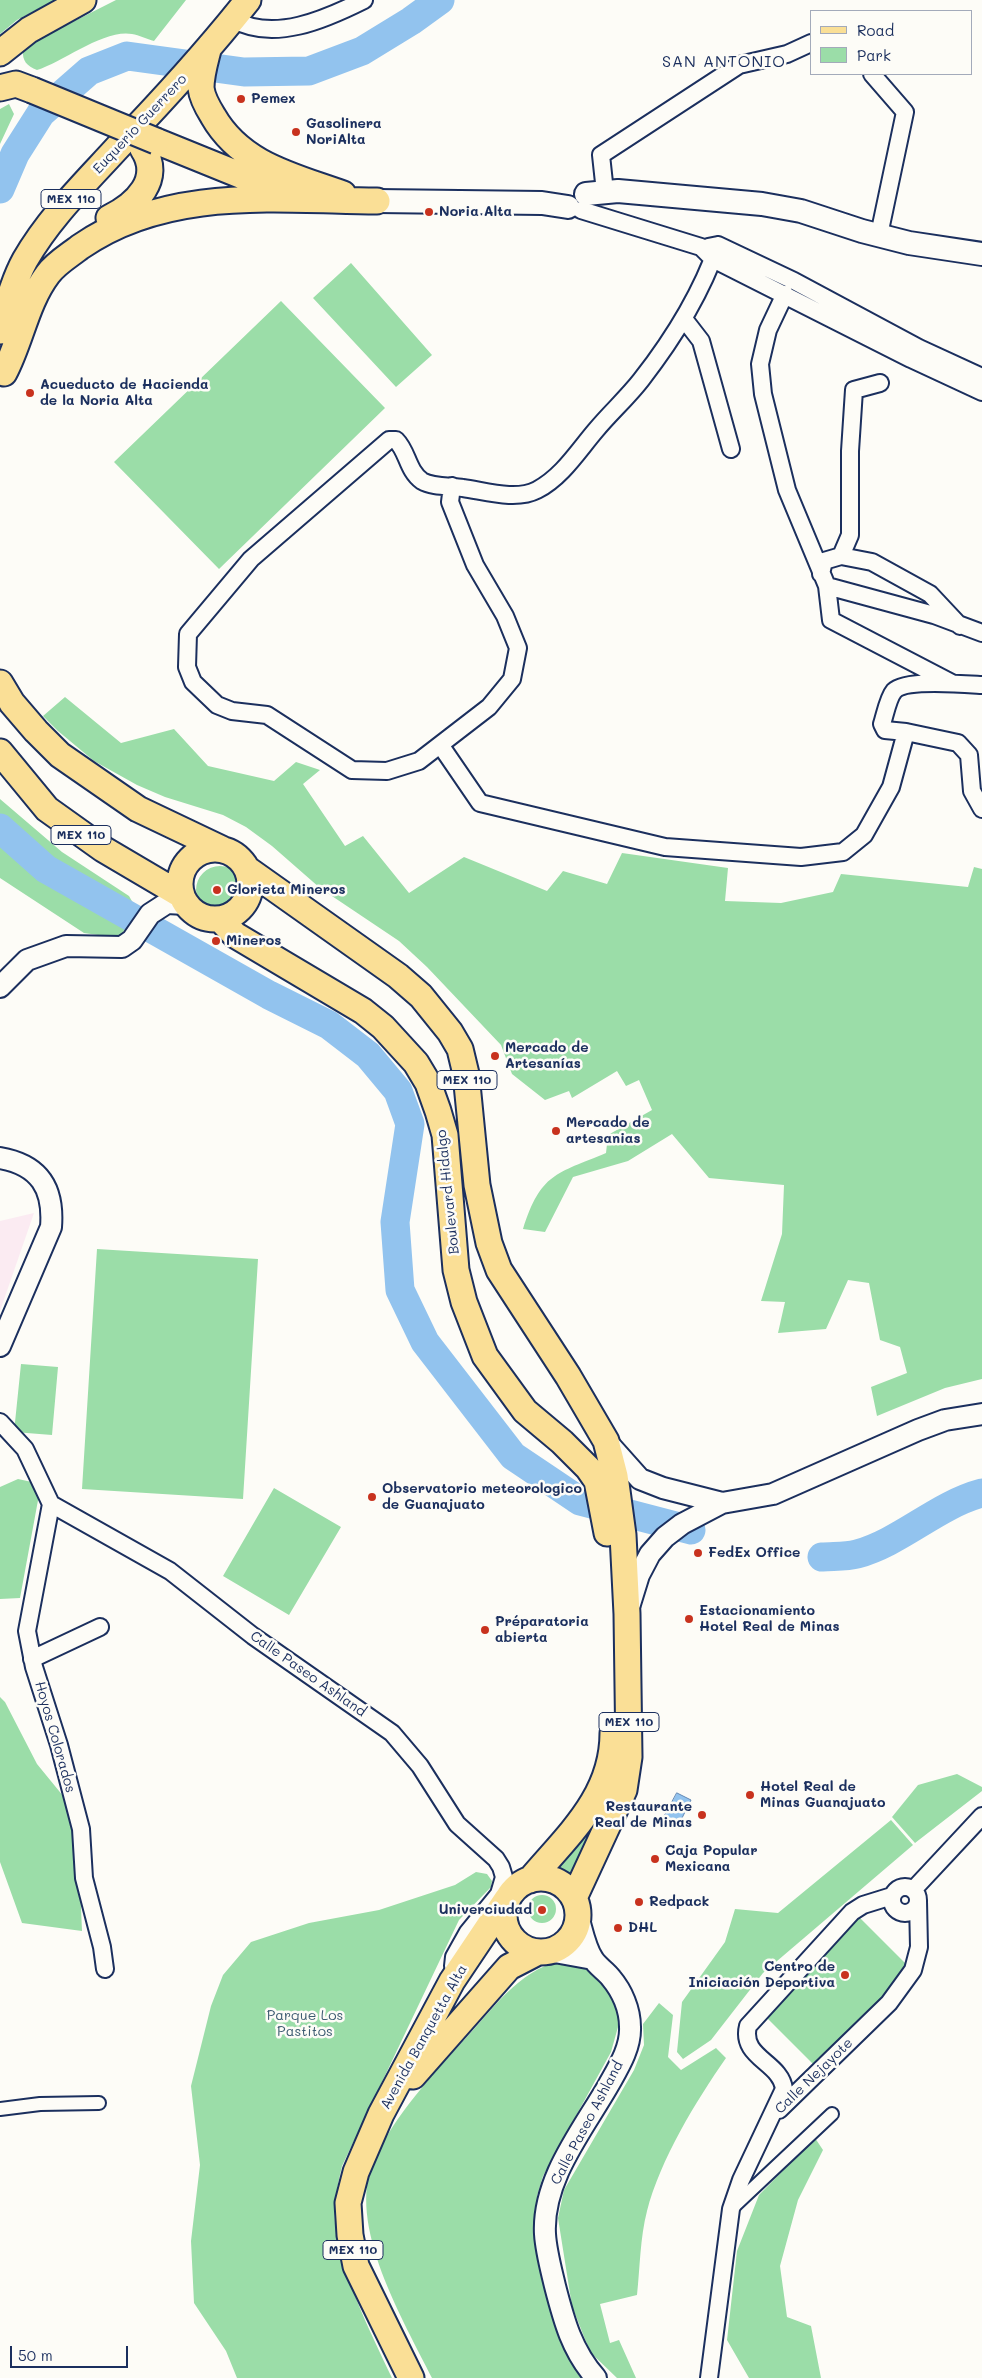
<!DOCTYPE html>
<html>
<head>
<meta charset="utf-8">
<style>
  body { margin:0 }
  #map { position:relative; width:982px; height:2378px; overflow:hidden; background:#fdfcf7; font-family:Mali,sans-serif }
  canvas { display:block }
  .legend { position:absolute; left:810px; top:10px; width:162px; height:65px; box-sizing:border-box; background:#fdfcf7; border:1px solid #a3aaba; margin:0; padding:6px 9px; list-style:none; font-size:15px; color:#1b2f5e }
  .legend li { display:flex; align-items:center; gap:10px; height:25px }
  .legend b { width:25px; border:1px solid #a3aaba }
  .scale { position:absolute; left:10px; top:2346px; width:118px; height:22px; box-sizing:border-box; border:2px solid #1b2f5e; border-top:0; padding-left:6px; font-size:15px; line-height:18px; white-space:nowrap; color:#1b2f5e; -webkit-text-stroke:4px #fdfcf7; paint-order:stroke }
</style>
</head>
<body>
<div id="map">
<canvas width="982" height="2378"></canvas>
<ul class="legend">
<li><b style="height:6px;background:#fadf96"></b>Road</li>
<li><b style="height:14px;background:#9bdda8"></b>Park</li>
</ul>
<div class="scale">50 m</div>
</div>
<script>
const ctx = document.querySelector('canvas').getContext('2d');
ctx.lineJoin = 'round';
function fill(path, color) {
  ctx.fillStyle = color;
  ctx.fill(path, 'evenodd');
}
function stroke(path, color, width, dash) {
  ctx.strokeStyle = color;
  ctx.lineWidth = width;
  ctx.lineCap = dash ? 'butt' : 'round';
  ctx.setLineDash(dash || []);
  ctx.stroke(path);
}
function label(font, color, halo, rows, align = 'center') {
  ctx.font = font + ' Mali,sans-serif';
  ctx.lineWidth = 5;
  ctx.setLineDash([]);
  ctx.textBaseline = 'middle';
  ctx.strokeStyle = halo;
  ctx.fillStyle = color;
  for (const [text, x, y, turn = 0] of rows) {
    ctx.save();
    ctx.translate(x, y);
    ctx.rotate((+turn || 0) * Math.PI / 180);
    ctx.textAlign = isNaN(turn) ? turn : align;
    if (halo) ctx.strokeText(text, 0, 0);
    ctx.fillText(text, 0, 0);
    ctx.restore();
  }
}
fill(new Path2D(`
  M34 1213 0 1311V1221Z`), '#fbebf2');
fill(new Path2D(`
  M0 0H55L17 20 0 34Z
  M116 0H186L154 41C147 39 139 35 132 34 104 29 63 62 37 70 27 66 22 61 23 50L37 40Z
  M9 104 14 114 0 144V109Z
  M351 263 432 355 396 387 313 298Z
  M281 301 385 408 219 569 114 462Z
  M65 697 121 743 174 729 208 766 274 781 296 762 320 770 303 784 345 846 363 836 409 893 464 857 547 891 563 871 607 884 622 853 728 868 725 901 781 903 833 892 841 874 968 887 974 867 982 869V1379L945 1388 877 1416 871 1387 907 1373 900 1347 880 1340 869 1283 848 1280 826 1329 778 1333 785 1302 761 1301 782 1234 784 1185 709 1178 672 1134 628 1161 573 1177 545 1232 523 1229C541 1173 556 1174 606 1153L608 1135 652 1110 639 1080 626 1086 617 1071 572 1098 569 1091 545 1100 512 1074 501 1045 427 967 399 941 320 888 272 846 246 827 223 815 165 797 137 785 94 761 58 731 43 716Z
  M0 799 62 852 129 896 137 910 119 938 84 933 0 878Z
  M196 890a24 24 0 1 1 48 0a24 24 0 1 1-48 0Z
  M97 1249 258 1259 243 1499 82 1489Z
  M21 1364 58 1367 52 1435 14 1432Z
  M18 1479 41 1484 20 1598 0 1599V1487Z
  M274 1488 341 1527 289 1615 223 1576Z
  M0 1697 5 1702 37 1764 77 1813 82 1931 22 1923 0 1862Z
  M957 1774 982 1787V1791L915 1843 892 1817 918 1785Z
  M602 1802 606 1803 569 1884 554 1875Z
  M891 1820 913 1845 763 1973 711 2040 683 2059 677 2052 682 2002 725 1942 735 1909 778 1913Z
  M476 1872 487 1874 492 1881 491 1887 459 1920 342 2166C338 2184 333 2204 335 2223 342 2276 369 2329 392 2378H237L226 2351 194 2303 191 2241 200 2165 191 2086 211 2006 223 1975 251 1942 309 1923 379 1910 455 1885Z
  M528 1909a14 14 0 1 1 28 0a14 14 0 1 1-28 0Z
  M858 1916 911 1969 815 2066 762 2013Z
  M560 1961 591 1967 615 1991 619 2016 618 2027 611 2052 543 2176 537 2196 536 2212 548 2285 591 2378H432C404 2321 345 2224 374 2160 395 2115 432 2075 465 2039 493 2009 518 1971 560 1961Z
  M659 2003 673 2015 668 2057 681 2070 716 2048 726 2058C696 2101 660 2160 647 2211 640 2238 640 2268 637 2295L600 2304 610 2343 619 2340 636 2378H617L590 2352 572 2306 558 2218 564 2190 634 2070 644 2045 643 2024Z
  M815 2138 823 2150 798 2200 780 2266 787 2317 811 2326 821 2378H749L727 2340 737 2251 759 2195Z`), '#9bdda8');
const water = new Path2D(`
  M677 1793 691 1800 679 1824 664 1817Z`);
fill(water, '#92c3ee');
stroke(water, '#6288b4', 1);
stroke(new Path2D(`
  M0 189 15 154 41 113 89 71 127 56 244 72 309 71 362 51 411 21 440 0
  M0 828 46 869 269 995 329 1025 368 1055 398 1091 410 1124 395 1222 400 1290 425 1342 513 1456 580 1501 691 1530
  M822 1557C833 1556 846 1557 857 1554 901 1542 937 1505 982 1493`), '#92c3ee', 29);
const pedestrian = new Path2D(`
  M0 2109 40 2104 99 2103
  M731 2209 832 2114`);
const minor = new Path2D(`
  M233 19C273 43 326 19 364 0
  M872 74 905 112 879 235
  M605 192 601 155 739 65 787 54 811 43
  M581 210 701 247 713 259 911 359 982 392
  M708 247 718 245 794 281 919 348 982 377
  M785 294 768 330 760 364 763 394 787 490 827 586 831 620 952 683
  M684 319 701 341 731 449
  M452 486 450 502 475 565 505 616 518 648 512 679 489 707 419 761 387 771 352 770 267 715 232 711 217 705 193 682 187 667 188 634 251 559 389 440H396C408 452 407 470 422 481 432 487 451 486 463 488 485 491 516 501 537 490 562 477 578 451 596 430 610 413 627 398 641 380 673 339 701 294 718 245
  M841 556 850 535V451L854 390 880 383
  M821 574 824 561 841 556 872 562 930 594 960 626
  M827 586 934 615 982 633
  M982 685C965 684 905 679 894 691 888 698 885 715 882 724L885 730 906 732 958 743 969 755 972 791 982 809
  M441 746 480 803 665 847 801 857 843 852 864 835 891 787 906 732
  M0 1422 25 1449 51 1504 170 1571 253 1636 392 1733 420 1766 457 1824 496 1859 501 1867 504 1877 499 1894 468 1932 454 1957 453 1966
  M51 1504 27 1631 34 1667 59 1745 81 1829 84 1878 102 1947 105 1969
  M32 1659 100 1627
  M892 1900a13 13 0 1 1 26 0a13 13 0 1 1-26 0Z
  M913 1890 982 1816
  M779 2110 889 2003 913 1970 919 1947 918 1901
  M709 2378 731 2209 741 2180 784 2089C781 2062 740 2058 748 2026L852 1912 863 1905 892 1896`);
const tertiary = new Path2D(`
  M0 987 27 960 66 946 122 947 132 940 150 914 167 903 185 904
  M0 1158C40 1165 54 1189 51 1227L0 1346
  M607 1442 640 1479 663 1488 722 1503
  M630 1604 639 1575 650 1554 665 1537 682 1524 722 1503 773 1494 918 1430 945 1420 982 1414
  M578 1916C582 1929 585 1947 593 1959 597 1966 606 1971 611 1978 622 1991 630 2009 630 2027 631 2048 618 2068 608 2086 582 2131 542 2180 545 2234 546 2251 551 2269 555 2286 564 2321 572 2351 596 2378
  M549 1951 593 1959`);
const secondary = new Path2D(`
  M586 194 618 191 762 204 801 211 862 231 909 243 982 254
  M377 201 542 203 568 207`);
const primary = new Path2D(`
  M208 50C205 62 201 75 201 88 202 97 208 108 213 116 241 165 293 176 343 194
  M0 53 29 30 83 0
  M0 88 16 84 32 90
  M156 141 267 186 288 191
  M109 218C136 205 163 179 143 149
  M0 331C7 307 13 282 25 260 49 218 85 183 117 148 163 100 207 52 248 0
  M4 373C21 341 26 303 48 274 56 263 70 255 80 247 167 186 277 200 377 201
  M0 683 12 703 36 731 60 755 138 809 222 849
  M0 752 47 809 103 849 181 895
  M180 884a35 35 0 1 1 70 0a35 35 0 1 1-70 0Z
  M247 869 398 976 421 996 450 1032 460 1049 466 1074 477 1185 489 1243 499 1270 568 1376 606 1441 615 1476 623 1535 627 1614 629 1757 624 1790 574 1898
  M220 919 235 935 363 1011 383 1027 416 1063 428 1083 438 1111 445 1135 456 1270 464 1302 485 1356 525 1411 562 1442 588 1468 597 1481 607 1533
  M504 1915a37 37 0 1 1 74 0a37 37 0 1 1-74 0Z
  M530 1880C569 1834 613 1796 613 1733
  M413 2076 509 1967 538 1952
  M411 2378 356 2266 350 2235 348 2203 356 2172 381 2114 452 1981 507 1899`);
stroke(pedestrian, '#1b2f5e', 16);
stroke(minor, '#1b2f5e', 20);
stroke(tertiary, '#1b2f5e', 24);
stroke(secondary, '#1b2f5e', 26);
stroke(primary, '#1b2f5e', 29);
stroke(pedestrian, '#fdfcf7', 12);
stroke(minor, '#fdfcf7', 16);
stroke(tertiary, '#fdfcf7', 20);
stroke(secondary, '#fdfcf7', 22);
stroke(primary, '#fadf96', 25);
const primaryBridge = new Path2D(`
  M32 90 156 141`);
stroke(primaryBridge, '#1b2f5e', 29, []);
stroke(primaryBridge, '#fadf96', 25);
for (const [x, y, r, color] of [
  [241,99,5,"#c8321e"],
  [296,132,5,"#c8321e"],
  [429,212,5,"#c8321e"],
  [30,393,5,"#c8321e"],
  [217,890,5,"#c8321e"],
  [216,941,5,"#c8321e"],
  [495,1056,5,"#c8321e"],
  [556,1131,5,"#c8321e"],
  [372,1497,5,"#c8321e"],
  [698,1553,5,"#c8321e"],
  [689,1619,5,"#c8321e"],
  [485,1630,5,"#c8321e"],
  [750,1795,5,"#c8321e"],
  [702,1815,5,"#c8321e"],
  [655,1859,5,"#c8321e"],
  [639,1902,5,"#c8321e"],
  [542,1910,5,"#c8321e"],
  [618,1928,5,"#c8321e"],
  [845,1975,5,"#c8321e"]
]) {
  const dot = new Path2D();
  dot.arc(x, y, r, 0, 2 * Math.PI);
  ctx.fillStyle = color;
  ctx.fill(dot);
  stroke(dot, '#fdfcf7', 2);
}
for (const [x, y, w] of [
  [71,199,60],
  [81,835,60],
  [467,1080,60],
  [629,1722,60],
  [353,2250,60]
]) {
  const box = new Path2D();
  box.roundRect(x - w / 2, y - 9.5, w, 19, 4);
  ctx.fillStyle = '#fdfcf7';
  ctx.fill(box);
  stroke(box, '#1b2f5e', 1);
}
label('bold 12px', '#1b2f5e', null, [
  ["MEX 110",71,199],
  ["MEX 110",81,835],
  ["MEX 110",467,1080],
  ["MEX 110",629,1722],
  ["MEX 110",353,2250]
]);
label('bold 14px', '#1b2f5e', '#fdfcf7', [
  ["Pemex",251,99],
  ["Gasolinera",306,124],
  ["NoriAlta",306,140],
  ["Noria Alta",439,212],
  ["Acueducto de Hacienda",40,385],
  ["de la Noria Alta",40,401],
  ["Glorieta Mineros",227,890],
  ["Mineros",226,941],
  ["Mercado de",505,1048],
  ["Artesanías",505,1064],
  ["Mercado de",566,1123],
  ["artesanias",566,1139],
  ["Observatorio meteorologico",382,1489],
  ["de Guanajuato",382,1505],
  ["FedEx Office",708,1553],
  ["Estacionamiento",699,1611],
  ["Hotel Real de Minas",699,1627],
  ["Préparatoria",495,1622],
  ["abierta",495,1638],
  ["Hotel Real de",760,1787],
  ["Minas Guanajuato",760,1803],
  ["Restaurante",692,1807,"right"],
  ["Real de Minas",692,1823,"right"],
  ["Caja Popular",665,1851],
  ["Mexicana",665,1867],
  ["Redpack",649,1902],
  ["Univerciudad",532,1910,"right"],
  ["DHL",628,1928],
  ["Centro de",835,1967,"right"],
  ["Iniciación Deportiva",835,1983,"right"]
], 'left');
label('14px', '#1b2f5e', '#fdfcf7', [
  ["Euquerio Guerrero",140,124,-47],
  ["Boulevard Hidalgo",448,1192,-96],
  ["Calle Paseo Ashland",308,1674,35],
  ["Hoyos Colorados",55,1737,74],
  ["Avenida Banquetta Alta",424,2037,-61],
  ["Calle Nejayote",814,2076,-44],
  ["Calle Paseo Ashland",587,2123,-62]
]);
label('14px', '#3b5a70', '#fdfcf7', [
  ["Parque Los",305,2016],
  ["Pastitos",305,2032]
]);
ctx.letterSpacing = '1px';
label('16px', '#1b2f5e', '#fdfcf7', [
  ["SAN ANTONIO",724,62]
]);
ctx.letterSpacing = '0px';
</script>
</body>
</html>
